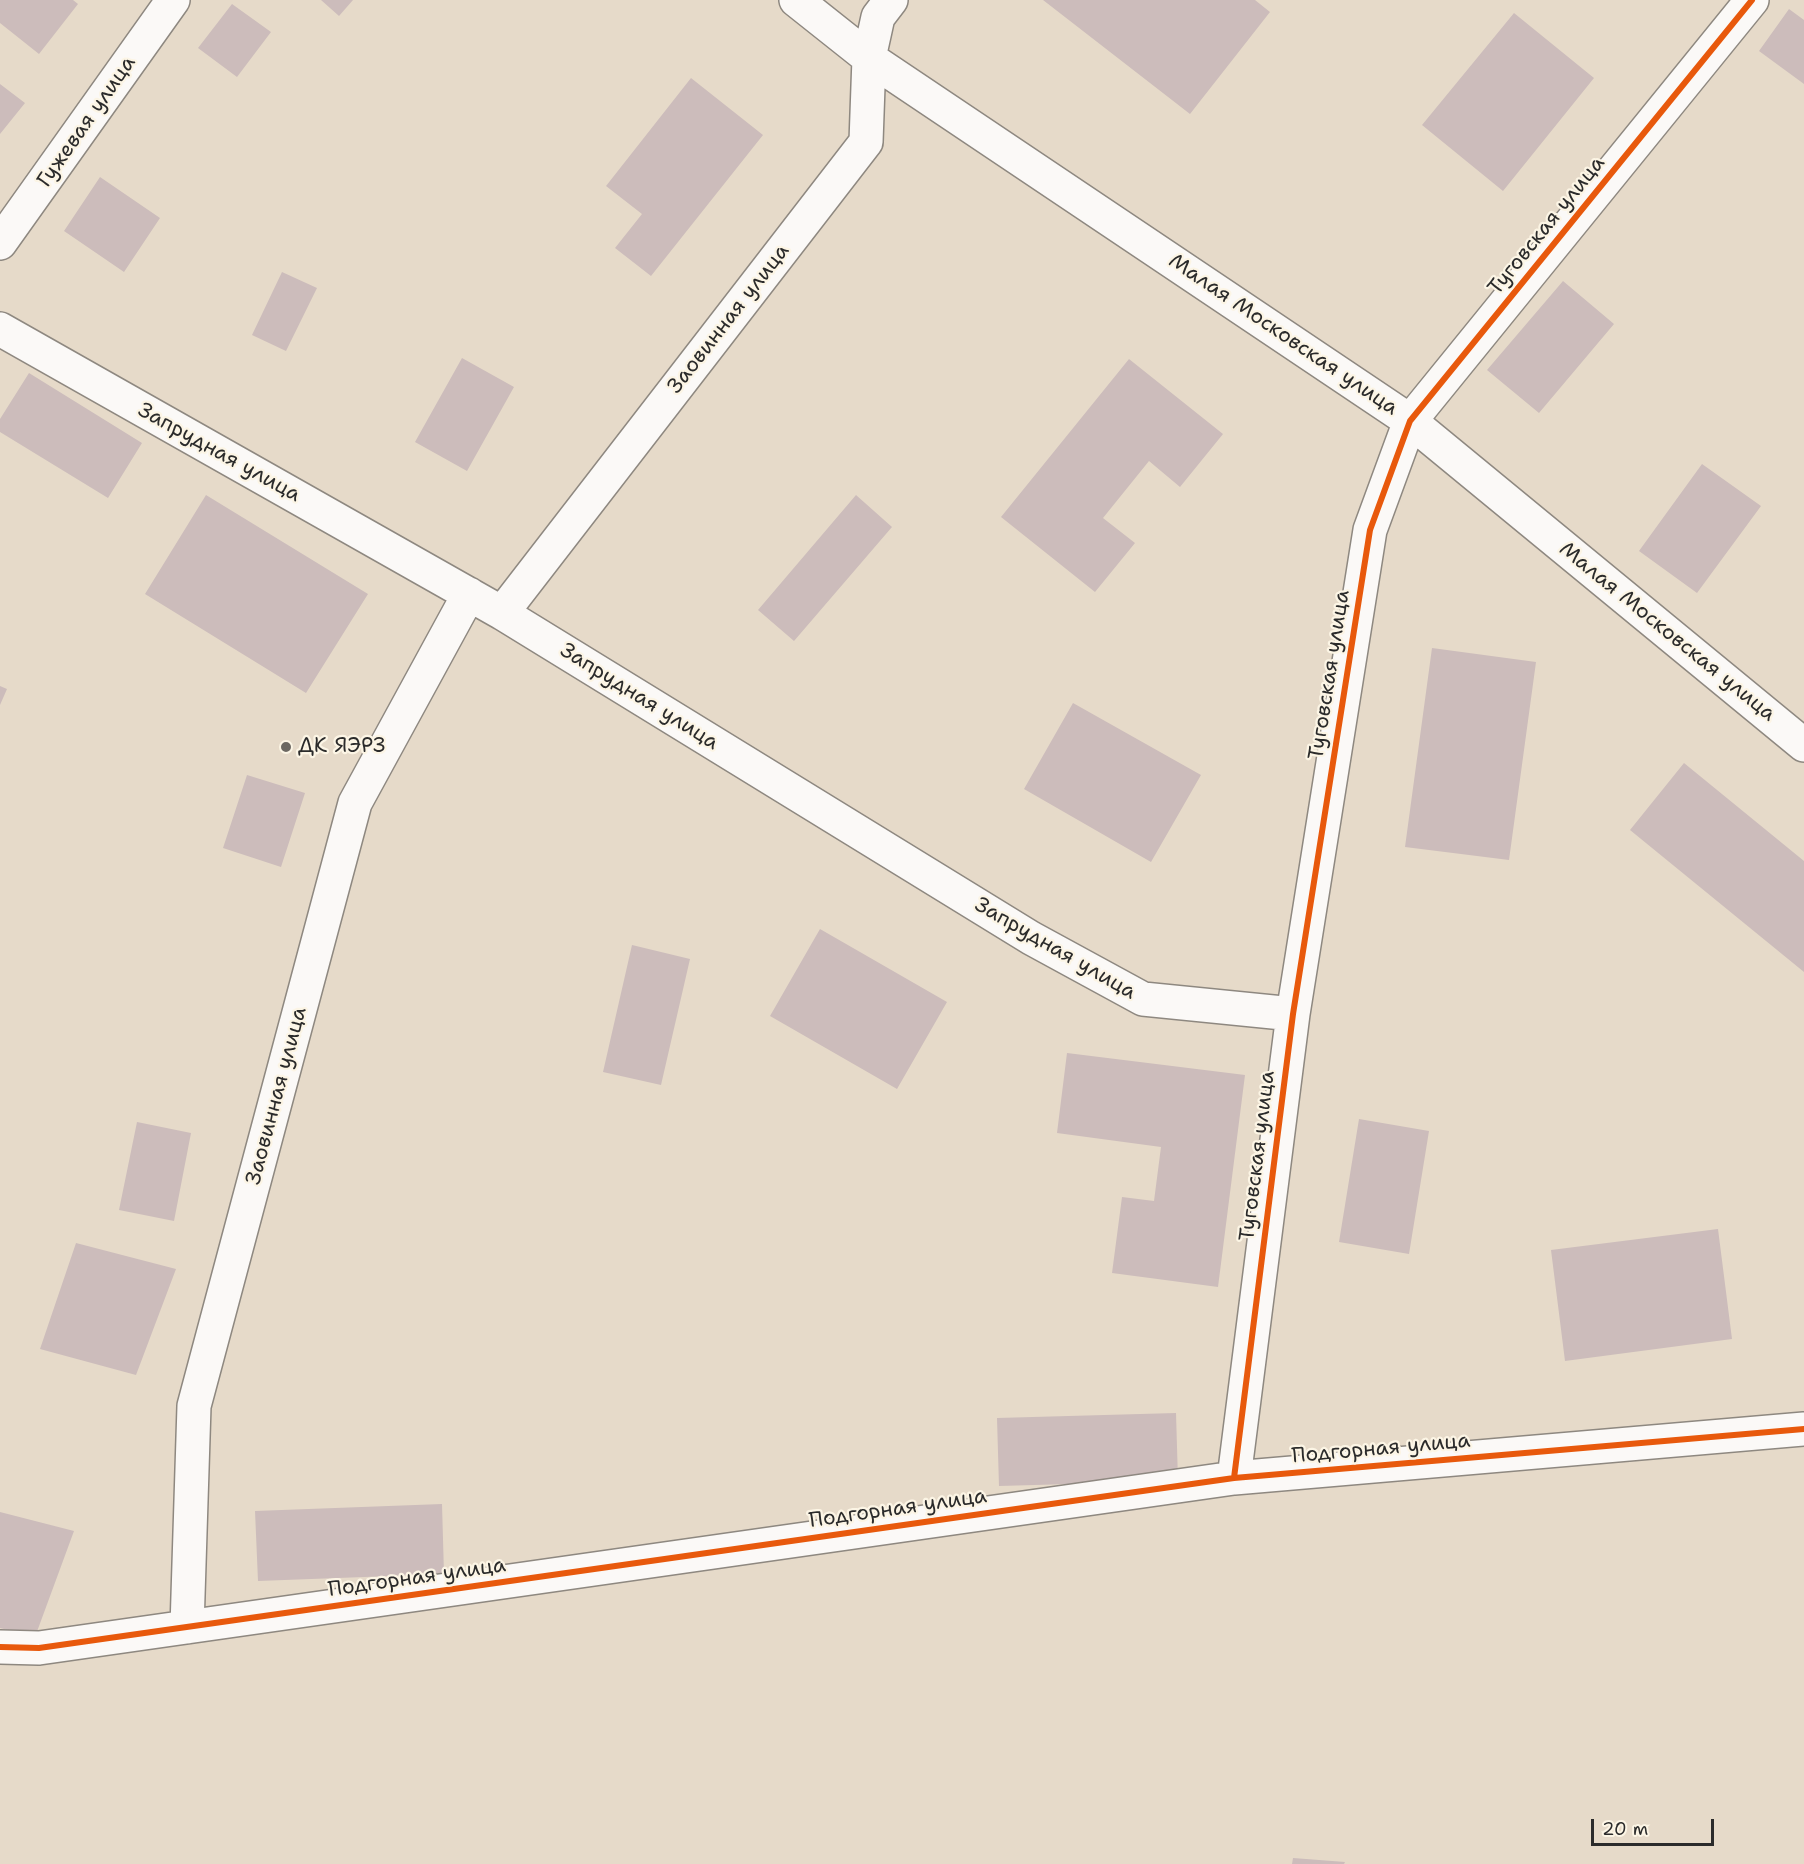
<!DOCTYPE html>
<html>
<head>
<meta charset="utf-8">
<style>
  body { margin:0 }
  #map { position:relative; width:1804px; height:1864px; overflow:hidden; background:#e6dac9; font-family:"Shantell Sans",sans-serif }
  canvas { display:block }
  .scale { position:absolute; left:1591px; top:1819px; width:123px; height:27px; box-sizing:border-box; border:3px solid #2b2b2b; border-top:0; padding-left:8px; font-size:18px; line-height:21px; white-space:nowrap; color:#2b2b2b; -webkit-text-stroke:4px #fcf5e5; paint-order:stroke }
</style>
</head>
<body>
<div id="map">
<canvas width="1804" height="1864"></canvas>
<div class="scale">20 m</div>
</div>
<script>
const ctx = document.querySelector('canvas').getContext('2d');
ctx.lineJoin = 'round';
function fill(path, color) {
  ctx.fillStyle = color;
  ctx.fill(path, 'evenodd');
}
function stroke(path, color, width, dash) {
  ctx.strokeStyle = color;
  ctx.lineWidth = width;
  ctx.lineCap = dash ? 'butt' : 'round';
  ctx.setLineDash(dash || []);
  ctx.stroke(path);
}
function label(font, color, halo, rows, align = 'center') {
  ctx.font = font + ' "Shantell Sans",sans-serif';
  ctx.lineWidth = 4.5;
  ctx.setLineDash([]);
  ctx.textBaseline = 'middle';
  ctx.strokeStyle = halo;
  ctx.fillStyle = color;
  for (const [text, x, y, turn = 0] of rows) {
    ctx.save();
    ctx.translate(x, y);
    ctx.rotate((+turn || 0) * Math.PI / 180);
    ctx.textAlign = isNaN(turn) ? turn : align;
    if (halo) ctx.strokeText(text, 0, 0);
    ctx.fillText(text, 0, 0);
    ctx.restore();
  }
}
fill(new Path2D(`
  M0 0H73L78 4 39 54 0 23Z
  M321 0H353L339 16Z
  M1043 0H1255L1270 12 1190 114Z
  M232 4 271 32 237 77 198 48Z
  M1789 9 1804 20V84L1759 51Z
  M1514 13 1594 78 1503 191 1422 125Z
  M691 78 763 135 651 276 615 248 642 214 606 186Z
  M0 84 25 103 0 134Z
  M100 177 160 218 124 272 64 231Z
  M282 272 317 288 286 351 252 335Z
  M1563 281 1614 324 1539 413 1487 370Z
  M462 358 514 387 467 471 415 442Z
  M1129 359 1223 434 1180 487 1149 461 1103 518 1135 543 1095 592 1001 517Z
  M29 373 142 443 108 498 0 432V419Z
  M1702 464 1761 506 1697 593 1639 551Z
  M206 495 368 594 306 693 145 594Z
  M856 495 892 527 794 641 758 610Z
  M1432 648 1536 662 1509 860 1405 847Z
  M0 686 7 689 0 705Z
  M1073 703 1201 775 1151 862 1024 789Z
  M1684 763 1804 861V972L1630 830Z
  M247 775 305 793 281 867 223 848Z
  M820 929 947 1002 897 1089 770 1016Z
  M632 945 690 959 661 1085 603 1072Z
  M1067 1053 1245 1075 1218 1287 1112 1273 1122 1197 1154 1201 1161 1147 1057 1133Z
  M1359 1119 1429 1131 1409 1254 1339 1242Z
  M137 1122 191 1133 174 1221 119 1210Z
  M1718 1229 1732 1339 1565 1361 1551 1250Z
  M76 1243 176 1269 136 1375 40 1349Z
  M1176 1413 1178 1481 999 1486 997 1418Z
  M442 1504 444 1574 258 1581 255 1511Z
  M0 1512 74 1531 35 1637 0 1628Z
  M1293 1858 1345 1862 1344 1864H1292Z`), '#ccbcbb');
const minor = new Path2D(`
  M796 0 869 58 1410 421 1804 745
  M0 243 173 0
  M0 329 502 613 1031 938 1143 999 1293 1014
  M502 613 866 142 869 58 878 17 891 0
  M1234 1478 1293 1014 1370 530 1410 421 1752 0
  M187 1627 194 1406 355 803 469 594
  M0 1647 39 1648 1234 1478 1804 1429`);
stroke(minor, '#8e8880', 36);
stroke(minor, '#fbf9f7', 33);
stroke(new Path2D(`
  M1234 1478 1293 1014 1370 530 1410 421 1752 0
  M0 1647 39 1648 1234 1478 1804 1429`), '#e8590c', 6);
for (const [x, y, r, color] of [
  [286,747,6,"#6c6862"]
]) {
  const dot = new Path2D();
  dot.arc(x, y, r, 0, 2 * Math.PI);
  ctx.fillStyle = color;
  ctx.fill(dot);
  stroke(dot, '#fcf5e5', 2);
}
label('21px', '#2b2b2b', '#fcf5e5', [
  ["Гужевая улица",87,122,-55],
  ["Туговская улица",1547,226,-51],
  ["Заовинная улица",729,319,-52],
  ["Малая Московская улица",1283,335,34],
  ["Запрудная улица",219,453,29],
  ["Малая Московская улица",1667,632,39],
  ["Туговская улица",1330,675,-81],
  ["Запрудная улица",639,697,32],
  ["Запрудная улица",1055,949,30],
  ["Заовинная улица",277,1096,-75],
  ["Туговская улица",1258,1156,-83],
  ["Подгорная улица",1381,1449,-5],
  ["Подгорная улица",898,1509,-8],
  ["Подгорная улица",417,1578,-8]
]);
label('21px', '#2b2b2b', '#fcf5e5', [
  ["ДК ЯЭРЗ",298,747]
], 'left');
</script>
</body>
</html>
